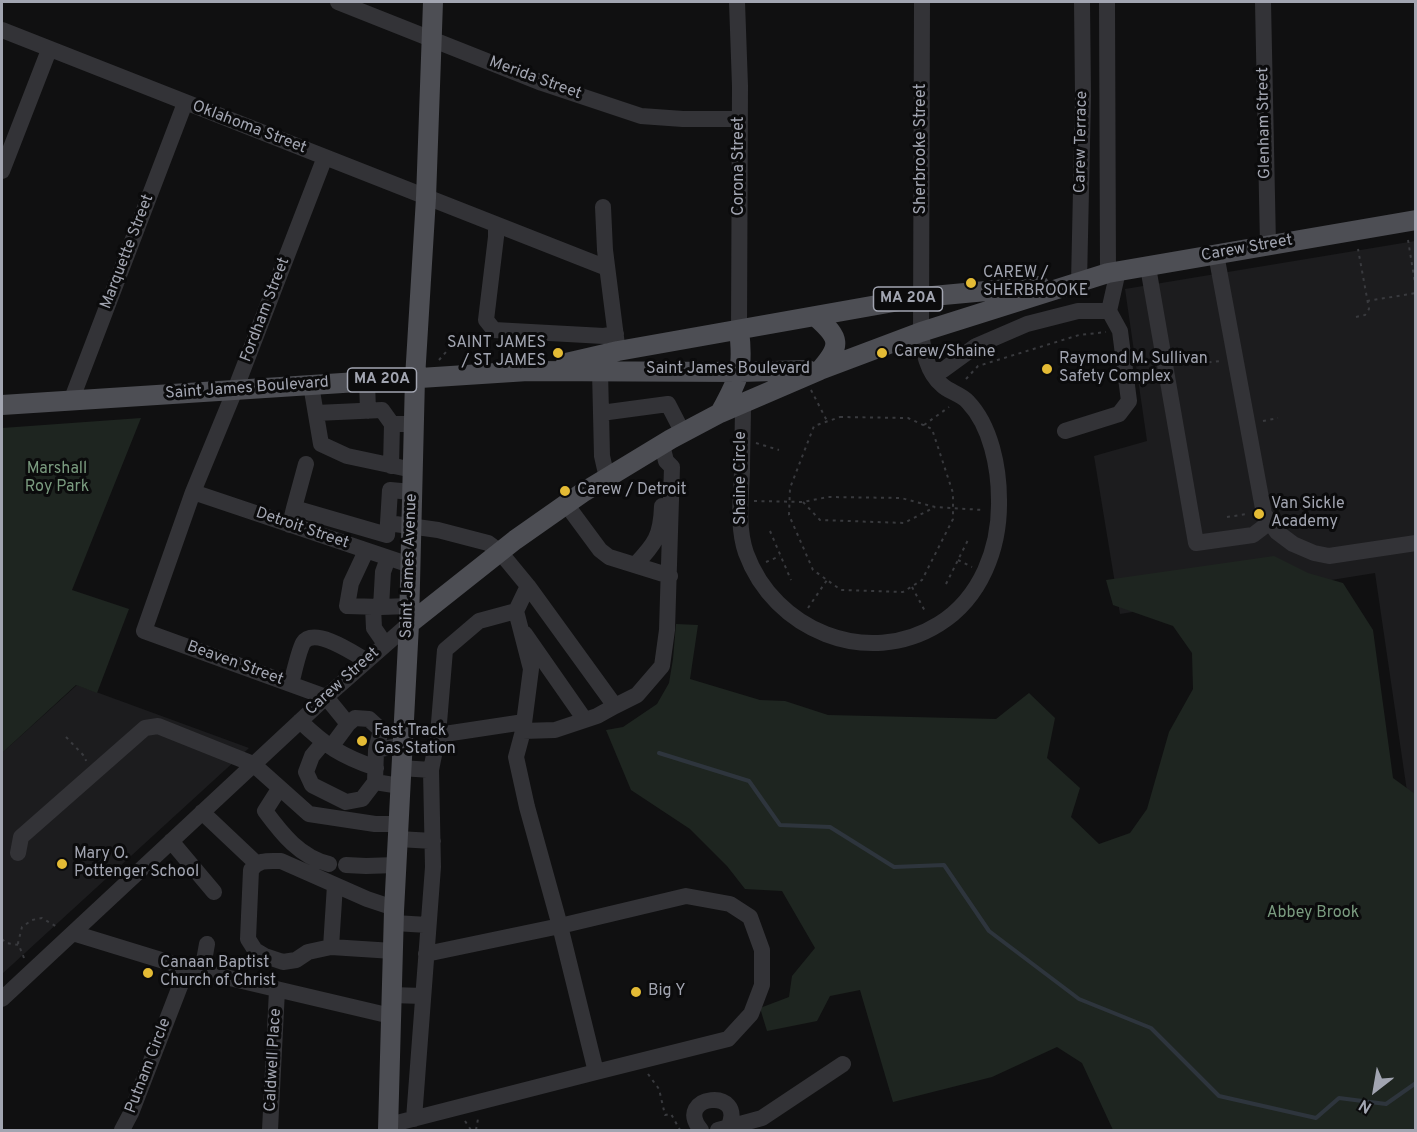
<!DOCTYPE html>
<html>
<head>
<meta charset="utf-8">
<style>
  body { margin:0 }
  #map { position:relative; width:1417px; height:1132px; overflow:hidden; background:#101011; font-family:Overpass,sans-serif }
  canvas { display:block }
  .frame { position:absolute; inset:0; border:3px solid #a2a5b1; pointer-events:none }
  .north { position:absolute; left:1345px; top:1060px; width:60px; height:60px; -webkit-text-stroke:4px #0b0b0c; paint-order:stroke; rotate:211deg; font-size:16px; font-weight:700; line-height:24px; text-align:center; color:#a2a5b1 }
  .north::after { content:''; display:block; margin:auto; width:21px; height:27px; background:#a2a5b1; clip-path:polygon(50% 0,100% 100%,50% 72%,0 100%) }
</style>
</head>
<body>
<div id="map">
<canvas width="1417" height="1132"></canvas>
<div class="frame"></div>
<div class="north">N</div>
</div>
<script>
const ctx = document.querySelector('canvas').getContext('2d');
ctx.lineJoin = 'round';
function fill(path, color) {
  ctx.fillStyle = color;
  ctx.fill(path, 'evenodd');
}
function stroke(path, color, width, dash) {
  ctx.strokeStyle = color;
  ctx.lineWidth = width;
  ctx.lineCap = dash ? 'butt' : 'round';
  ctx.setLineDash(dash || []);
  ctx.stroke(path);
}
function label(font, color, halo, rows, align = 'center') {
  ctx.font = font + ' Overpass,sans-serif';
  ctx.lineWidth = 6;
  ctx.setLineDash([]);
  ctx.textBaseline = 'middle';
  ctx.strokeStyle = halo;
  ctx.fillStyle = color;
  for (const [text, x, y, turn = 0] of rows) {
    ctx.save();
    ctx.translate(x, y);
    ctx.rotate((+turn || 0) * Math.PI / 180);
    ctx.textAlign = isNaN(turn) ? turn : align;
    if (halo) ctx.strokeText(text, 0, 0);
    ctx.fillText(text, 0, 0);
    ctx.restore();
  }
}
fill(new Path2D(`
  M1415 241V804L1409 805 1375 573 1120 614 1094 456 1147 441 1125 289Z
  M77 685 249 748 2 974V753Z`), '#1c1c1e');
fill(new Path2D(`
  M141 418 72 590 129 609 97 693 76 685 2 753V428Z
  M1274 556 1308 573 1343 583 1373 630 1393 778 1415 794V1130H1113L1082 1063 1057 1047 992 1077 893 1102 860 990 830 996 817 1021 767 1031 760 1008 789 997 792 976 815 948 782 891 745 889 727 866 690 829 631 790 606 730 623 727 657 704 669 683 673 659 676 624 698 625 690 679 760 700 785 701 828 715 996 719 1029 693 1055 718 1047 758 1080 788 1071 817 1099 844 1130 833 1147 809 1169 732 1193 689 1192 653 1173 626 1113 605 1106 580Z`), '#1e2520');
stroke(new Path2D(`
  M659 753 749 781 780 825 830 827 894 867 944 865 989 931 1079 999 1151 1028 1219 1096 1316 1118 1339 1098 1386 1104 1416 1083`), '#2e353d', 4);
stroke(new Path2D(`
  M1408 240 1416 289
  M1367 301 1416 293
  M1356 317 1365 315 1369 309 1358 249
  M439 360 453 344
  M1201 363 1222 361
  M966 379 978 366 1079 335 1106 332
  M811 390 827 421
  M840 417 908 418 932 429 953 493V519L922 580 903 592 841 590 813 570 789 515 790 488 814 426Z
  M1263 421 1278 418
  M924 425 949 407
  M756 443 779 450
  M754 501 803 502 828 497 901 498 935 507 983 510
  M803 502 820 520 904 523 935 507
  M1227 517 1247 514
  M770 531 791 580
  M958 560 972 567
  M766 562 780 556
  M946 584 969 538
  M912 587 926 613
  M808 608 827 580
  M66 737 85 757 86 761
  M2 939 6 943 19 945
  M24 958 18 943 22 927 32 920 42 918 57 927
  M648 1074 659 1089 665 1115 671 1114 680 1130
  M465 1121 471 1130
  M476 1130 478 1119
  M636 1130H638`), '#393a3e', 2, [3, 4.5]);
stroke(new Path2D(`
  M338 2 542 83 641 116 683 119H740
  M737 2 740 86 739 330
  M1107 2 1108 273
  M1263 2 1268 245
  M2 30 607 268
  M325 157 235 390 193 492 144 631 326 697 348 724 331 747
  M2 171 49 50
  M603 207 605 250 617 345
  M496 225V237L486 320 494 330 604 336 616 334
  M1216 254 1264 514 1277 532 1293 544 1314 553 1329 556 1416 543
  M1148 267 1196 543 1253 535 1270 522
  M1079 283 1083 96 1082 2
  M1109 311 1118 271
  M931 370H943L976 346 1027 324 1078 311H1109L1120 331 1129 401 1119 414 1065 431
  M600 371 601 413 668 404 683 433
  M367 381 368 411
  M311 385 321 444 347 456 413 470
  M71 401 185 103
  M743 403C743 426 742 449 742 472 741 498 737 527 746 553 774 630 867 669 939 624 981 598 1000 548 999 500 999 468 991 426 968 402 961 394 949 392 942 385 927 373 923 350 921 332L922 2
  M316 413 382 410 392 424H414
  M601 413 602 456 607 478
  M391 466 392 424
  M193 492 410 565
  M566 504 600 550 609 557 670 576
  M294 508 306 464
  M290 525 294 508 387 535 388 523
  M366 551 351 583 347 606 381 607
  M388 558 383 572 381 607 409 606
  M635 565C655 544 661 536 662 506
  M528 586 615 706 637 695 662 666 667 630 672 467 666 461 662 445
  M373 607 374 628 385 644
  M525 634 585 720
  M291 684C294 673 298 653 303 643 314 626 355 654 367 661
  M300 721C326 746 341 756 376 768
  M348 724 355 718 369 719 381 730 376 750
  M523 731 555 730 597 716 615 706
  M438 735 445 650 479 621 516 611
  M323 743 312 756 306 772 312 785 346 802 362 799 375 782
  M401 768 431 770 433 867 414 1119
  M431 770 438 735 524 722
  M400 786 375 782 376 750 403 745
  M279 789 265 811C282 834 300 857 329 864
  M202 812 256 863
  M398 839 433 841
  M171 841 214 892
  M18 853 21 837 145 728 158 726 253 764 309 814 375 824H398
  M346 865 366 866 396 865
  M394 923 428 925
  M73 933 187 968 391 1016
  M331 947 335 885
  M393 951 331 947 308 952 296 960 283 962 265 956 255 950 248 939 251 870C259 859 268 861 281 861L367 899 394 908
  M426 954 560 926 686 896 730 904 750 917 762 950V985L751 1014 728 1039 596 1072
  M202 972 207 944
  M391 995 423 996
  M2 999 326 697 409 624
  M389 1125 596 1072 560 926 527 807 516 757 523 731 531 669 516 611 528 586 500 552 488 543 438 530 388 523 390 490 412 492
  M122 1130 131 1113 187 968
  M270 1130 277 990
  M701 1130C672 1095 748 1086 728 1128
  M718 1130 762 1118 843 1064`), '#333337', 16);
stroke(new Path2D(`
  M816 317C840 338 842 345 820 370
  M566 363 618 351 922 297 1040 286
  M2 405 528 371 740 372 808 370
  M720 413C739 378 744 370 739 330
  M409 624 515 540 582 493 671 439 720 413 820 370 921 332 1108 273 1416 220
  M388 1130 394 911 409 624 415 378 426 198 433 2`), '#4d4e54', 20);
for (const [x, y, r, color] of [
  [971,283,6,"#e4bb35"],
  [558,353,6,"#e4bb35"],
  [882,353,6,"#e4bb35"],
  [1047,369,6,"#e4bb35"],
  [565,491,6,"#e4bb35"],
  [1259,514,6,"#e4bb35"],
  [362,741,6,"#e4bb35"],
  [62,864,6,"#e4bb35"],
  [148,973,6,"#e4bb35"],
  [636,992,6,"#e4bb35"]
]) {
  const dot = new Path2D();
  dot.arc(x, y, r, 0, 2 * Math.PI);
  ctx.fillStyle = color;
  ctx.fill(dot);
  stroke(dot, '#0b0b0c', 2);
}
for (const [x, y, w] of [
  [908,299,69],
  [382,380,69]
]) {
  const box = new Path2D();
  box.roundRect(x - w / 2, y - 12, w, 24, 4.5);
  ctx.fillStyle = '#0b0b0c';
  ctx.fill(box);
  stroke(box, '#a2a5b1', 1.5);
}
label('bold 15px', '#a2a5b1', null, [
  ["MA 20A",908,299],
  ["MA 20A",382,380]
]);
label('16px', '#a2a5b1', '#0b0b0c', [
  ["Merida Street",535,79,20],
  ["Glenham Street",1265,123,-91],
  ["Oklahoma Street",249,128,21],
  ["Carew Terrace",1082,142,-89],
  ["Sherbrooke Street",922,149,-90],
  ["Corona Street",740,166,-90],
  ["Carew Street",1247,249,-10],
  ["Marquette Street",128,252,-69],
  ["Fordham Street",266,310,-69],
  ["Saint James Boulevard",728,370],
  ["Saint James Boulevard",247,389,-4],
  ["Shaine Circle",742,478,-90],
  ["Detroit Street",302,529,19],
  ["Saint James Avenue",410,566,-88],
  ["Beaven Street",235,664,20],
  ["Carew Street",343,682,-42],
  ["Caldwell Place",274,1060,-87],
  ["Putnam Circle",149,1066,-69]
]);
label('16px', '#a2a5b1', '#0b0b0c', [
  ["CAREW /",983,274],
  ["SHERBROOKE",983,292],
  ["SAINT JAMES",546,344,"right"],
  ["/ ST JAMES",546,362,"right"],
  ["Carew/Shaine",894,353],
  ["Raymond M. Sullivan",1059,360],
  ["Safety Complex",1059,378],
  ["Carew / Detroit",577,491],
  ["Van Sickle",1271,505],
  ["Academy",1271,523],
  ["Fast Track",374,732],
  ["Gas Station",374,750],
  ["Mary O.",74,855],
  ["Pottenger School",74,873],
  ["Canaan Baptist",160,964],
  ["Church of Christ",160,982],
  ["Big Y",648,992]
], 'left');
label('16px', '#7a9b7f', '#0b0b0c', [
  ["Marshall",57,470],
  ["Roy Park",57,488],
  ["Abbey Brook",1313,914]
]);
</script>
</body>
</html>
